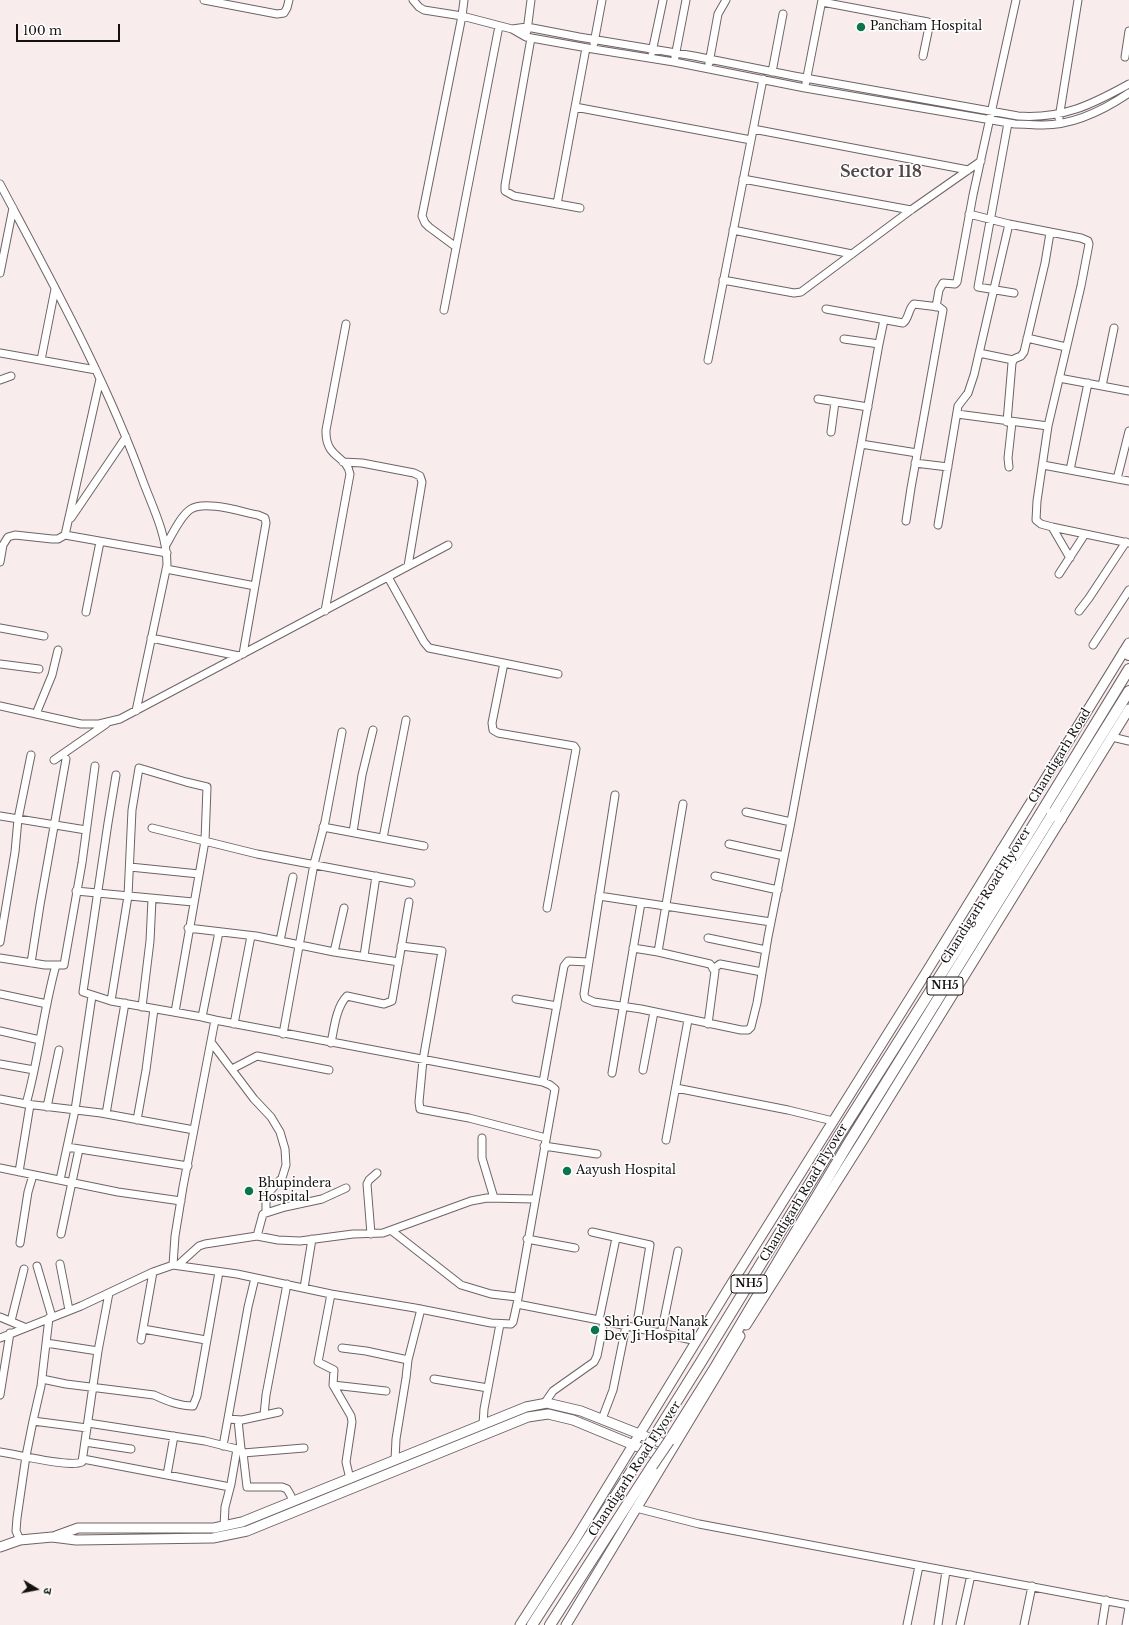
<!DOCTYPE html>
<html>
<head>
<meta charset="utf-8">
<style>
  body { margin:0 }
  #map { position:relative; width:1129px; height:1625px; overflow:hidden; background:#f9eced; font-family:"Libre Baskerville","Noto Sans Devanagari",serif }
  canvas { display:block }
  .north { position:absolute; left:16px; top:1569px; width:40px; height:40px; -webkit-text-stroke:3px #fff; paint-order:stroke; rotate:100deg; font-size:11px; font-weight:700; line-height:16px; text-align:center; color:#141010 }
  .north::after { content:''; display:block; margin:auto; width:14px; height:18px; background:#141010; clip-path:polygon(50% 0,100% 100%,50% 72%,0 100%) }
  .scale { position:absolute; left:16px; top:24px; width:104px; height:18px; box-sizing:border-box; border:2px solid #141010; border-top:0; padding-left:5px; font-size:12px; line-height:14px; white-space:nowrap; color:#141010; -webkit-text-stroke:3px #fff; paint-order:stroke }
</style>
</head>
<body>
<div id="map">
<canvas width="1129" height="1625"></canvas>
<div class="north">उ</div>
<div class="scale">100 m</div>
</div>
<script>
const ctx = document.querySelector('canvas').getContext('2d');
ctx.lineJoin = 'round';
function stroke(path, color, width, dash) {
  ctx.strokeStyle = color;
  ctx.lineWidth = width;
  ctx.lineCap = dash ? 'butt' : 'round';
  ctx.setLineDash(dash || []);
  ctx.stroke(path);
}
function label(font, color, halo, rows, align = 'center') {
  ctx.font = font + ' "Libre Baskerville",serif';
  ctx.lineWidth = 3;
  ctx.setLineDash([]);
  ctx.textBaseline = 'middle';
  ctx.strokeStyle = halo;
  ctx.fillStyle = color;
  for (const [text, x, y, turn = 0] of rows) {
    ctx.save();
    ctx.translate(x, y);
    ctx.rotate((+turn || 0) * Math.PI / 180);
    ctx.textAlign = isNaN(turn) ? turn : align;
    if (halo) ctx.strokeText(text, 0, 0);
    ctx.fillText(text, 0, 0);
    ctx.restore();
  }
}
const minor = new Path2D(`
  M204 0 277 14 284 13 287 8 289 0
  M413 0 419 7 424 10 462 16 422 216 425 223 429 227 456 247
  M464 0 462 16 512 29 526 37 593 49 674 62 805 88 1015 124C1024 124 1034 125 1043 125 1074 125 1104 110 1129 93
  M822 2 928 22 929 27 923 56
  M512 29 527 27 579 37 694 56 794 76 1018 116C1063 119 1091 105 1129 84
  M527 31 531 0
  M531 38 505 185V191L514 196 580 208
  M594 43 602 0
  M652 52 663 0
  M675 57 686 0
  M1125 57 1129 31
  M709 63 718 14 726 0
  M772 72 783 14
  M806 82 822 0
  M575 107 751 140
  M1059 118 1078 0
  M1008 123 978 287 1014 293
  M753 129 968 170
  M743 179 911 210
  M0 184C52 282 106 379 144 484 154 510 167 536 167 565L136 711
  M557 204 586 48
  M969 214 1009 224
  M733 230 852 254
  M0 273 13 208
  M723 280 794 293 801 292 911 210 981 161
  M936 307 939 290 943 283 955 284 957 282 973 195 1016 0
  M826 309 903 323C909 319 908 309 914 304L939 307 943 310 911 488 906 521
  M444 310 499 26
  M1027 338 1066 347
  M844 339 879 344 861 444 917 453
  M879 344 884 320
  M0 353 96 370
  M979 353 1013 360
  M41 360 55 289
  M708 360 763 79
  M1059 378 1129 391
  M0 380 11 376
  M1102 386 1114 328
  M818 399 868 407
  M957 414 1048 426
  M1007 422 1012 363 1014 359 1021 356 1024 352 1045 263 1050 233
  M831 432 835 402
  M343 462 362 463 414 473 420 476 422 482 408 566
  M915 463 948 467
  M1043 465 1129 481
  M1009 467 1008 458 1012 422
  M1070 470 1088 383
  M1117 479 1129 431
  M71 518 126 437
  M938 525 958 406 968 393 974 375 1009 224 1081 238 1088 241 1089 244 1081 286 1048 426 1037 501 1036 520 1041 524 1052 527 1129 543
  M1052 527 1070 558
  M65 535 167 553
  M166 545C172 535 181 515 191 509 205 500 242 512 258 515L265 518 266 523 243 654
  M0 562 3 545 8 537 15 535 52 539H58L65 535 100 379
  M166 569 255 586
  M1059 574 1085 534
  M388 577 424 642 429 648 558 674
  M325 611 350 474C347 455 325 459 326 430L346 324
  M1079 611 1089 598 1126 542
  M86 612 100 542
  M0 628 44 636
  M151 638 239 656
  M1093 645 1129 590
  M504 663 492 723 493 730 498 733 574 746 576 749 547 908
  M0 664 39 669
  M0 706 81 724H99L120 719 448 545
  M36 714 52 675 58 650
  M1112 737 1129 741
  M54 760 106 724
  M116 775 108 823 83 992 111 1001 202 1017
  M615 795 584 994 585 998 594 1002 641 1009 741 1030H748L751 1027 757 1003 768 937 791 822 861 444
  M746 812 791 822
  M0 816 86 830
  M323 827 424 846
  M152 828 257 854 411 883
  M353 832 362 775 373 730
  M383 838 406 720
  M729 844 784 856
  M130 867 199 874
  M715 876 778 890
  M76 891 193 902
  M599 896 771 922
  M188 928 256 936 334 952 399 962
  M708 938 766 950
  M280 941 293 877
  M0 942 15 852 18 819 31 755
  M401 946 442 951 423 1060 419 1102 420 1109 469 1118 546 1138
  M633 948 658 952 710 964 715 971 708 1024
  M334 952 344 908
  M658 952 683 804
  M364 956 376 876
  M0 958 45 965H64L82 863 95 766
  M31 963 40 905 66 759
  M713 969 720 964 762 972
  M0 994 47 1004
  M516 999 557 1006
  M111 1001 128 896 132 810 139 768 186 782 207 787 205 841 175 1012
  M142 1007 150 941 152 899
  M215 1020 202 1017 219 932
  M234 1024 251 936
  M0 1031 40 1040
  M283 1034 314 864 325 822 342 732
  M211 1042 254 1099 271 1117 280 1132 285 1149 286 1165 282 1178 269 1192 266 1197V1212
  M331 1043C334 1029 336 1007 347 996L384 1004 392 1001 409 902
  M0 1064 34 1070
  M232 1069 257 1056 329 1070
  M643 1070 654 1012
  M612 1073 641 903
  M543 1082 564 966 568 961 588 962
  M676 1088 788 1110 833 1121
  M0 1099 26 1104 101 1113 194 1130
  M26 1104C39 1059 43 1011 56 965
  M47 1107 59 1050
  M106 1114 125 1003
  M137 1120 146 1070 154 1009
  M482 1138V1158L494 1198
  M666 1140 688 1020
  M544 1146 597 1154
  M67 1147 188 1166
  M0 1168 118 1192 181 1201
  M19 1172 30 1105
  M60 1180 75 1110 92 996
  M392 1231 461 1285 491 1294 517 1297
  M592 1232 650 1245 636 1329
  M61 1234 79 1149
  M371 1234 367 1184 369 1180 377 1173
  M257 1236 263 1214 285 1207 322 1199 346 1188
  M527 1239 575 1248
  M20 1243 28 1192 33 1175
  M60 1264 69 1310
  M178 1265 199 1246 205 1244 257 1236 278 1240 300 1241 353 1234 383 1233 471 1201 487 1198 535 1199
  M37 1266 52 1317
  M304 1288 312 1239
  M331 1294 318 1362 334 1370 333 1385 351 1416 352 1422 346 1462 350 1479
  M517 1304 599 1320 697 1341
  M0 1317 24 1327
  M599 1320 616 1238
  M11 1321 24 1269
  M143 1329 206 1340
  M661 1334 678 1251
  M0 1338 81 1306 153 1272 173 1265 237 1274 331 1294 415 1308 491 1323 511 1324 513 1322 517 1304 555 1089 550 1085 543 1082 215 1020 183 1187 175 1236 173 1265
  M141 1340 153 1272
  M46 1343 98 1351
  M342 1348 366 1351 408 1360
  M42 1379 66 1384 154 1395C167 1401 179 1406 193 1406L197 1396 219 1272
  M434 1379 488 1388
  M333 1385 386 1391
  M0 1395 10 1333
  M544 1404 553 1391 594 1362 597 1356 604 1321
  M264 1415 266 1395 287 1284
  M228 1419 242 1420 279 1412
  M602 1419 613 1390 626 1326
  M238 1420 241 1449
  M33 1421 41 1386 49 1318
  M88 1423 205 1441 237 1449 231 1484 225 1507 224 1526
  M483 1425 484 1409 500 1324
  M85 1442 131 1449
  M223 1446 248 1307 255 1278
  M237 1449H241L243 1453 247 1487H282L287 1489 291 1496 292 1502
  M0 1452C16 1454 69 1468 82 1462L98 1351 109 1293
  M243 1453 304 1448
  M83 1459 230 1487
  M395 1460 396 1439 406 1378 408 1360 421 1309
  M167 1475 174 1436
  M636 1508 699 1524 1129 1605
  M20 1540 16 1531 17 1518 26 1456 33 1421 87 1428
  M907 1625 919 1566
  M938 1625 946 1571
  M960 1625 971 1575
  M1024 1625 1032 1586
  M1102 1625 1106 1600
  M1126 1625 1129 1607`);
const major = new Path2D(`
  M746 1325 863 1140 1129 709
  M56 1536 78 1528H214L242 1522 526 1407 547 1403 581 1411 672 1447
  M0 1547 20 1540 52 1537 76 1540 213 1538 247 1531 528 1417 548 1414 573 1420 665 1458
  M520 1625 575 1540 730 1286 924 976 1129 643
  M566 1625 712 1383 740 1336`);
const highway = new Path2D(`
  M1124 652 1129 655
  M1052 813 1061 819
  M1002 850 1014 857
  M656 1434 701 1362 840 1134 981 911 1129 669
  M669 1441 713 1371 848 1144 1129 691
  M532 1625 640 1458
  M550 1625 652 1466`);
stroke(minor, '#6e6465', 9);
stroke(major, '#6e6465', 11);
stroke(highway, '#6e6465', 12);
stroke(minor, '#fff', 7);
stroke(major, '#fff', 9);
stroke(highway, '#fff', 10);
const highwayBridge = new Path2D(`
  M640 1458 656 1434
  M652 1466 669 1441`);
stroke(highwayBridge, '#6e6465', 12, []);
stroke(highwayBridge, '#fff', 10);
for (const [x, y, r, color] of [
  [861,27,5,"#08754e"],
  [567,1171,5,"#08754e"],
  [249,1191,5,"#08754e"],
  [595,1330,5,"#08754e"]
]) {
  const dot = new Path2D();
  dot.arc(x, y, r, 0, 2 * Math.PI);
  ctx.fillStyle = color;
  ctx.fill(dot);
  stroke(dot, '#fff', 1.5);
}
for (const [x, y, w] of [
  [945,986,36],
  [749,1284,36]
]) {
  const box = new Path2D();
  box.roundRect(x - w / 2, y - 9, w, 18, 3);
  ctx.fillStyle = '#fff';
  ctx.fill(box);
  stroke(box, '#141010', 1);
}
label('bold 11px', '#141010', null, [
  ["NH5",945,986],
  ["NH5",749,1284]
]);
label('12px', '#141010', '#fff', [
  ["Pancham Hospital",870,27],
  ["Aayush Hospital",576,1171],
  ["Bhupindera",258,1184],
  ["Hospital",258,1198],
  ["Shri Guru Nanak",604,1323],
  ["Dev Ji Hospital",604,1337]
], 'left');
label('12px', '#141010', '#fff', [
  ["Chandigarh Road",1060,756,-59],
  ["Chandigarh Road Flyover",986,896,-58],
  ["Chandigarh Road Flyover",804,1193,-59],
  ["Chandigarh Road Flyover",635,1469,-57]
]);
label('bold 16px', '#524849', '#fff', [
  ["Sector 118",881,172]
]);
</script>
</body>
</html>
